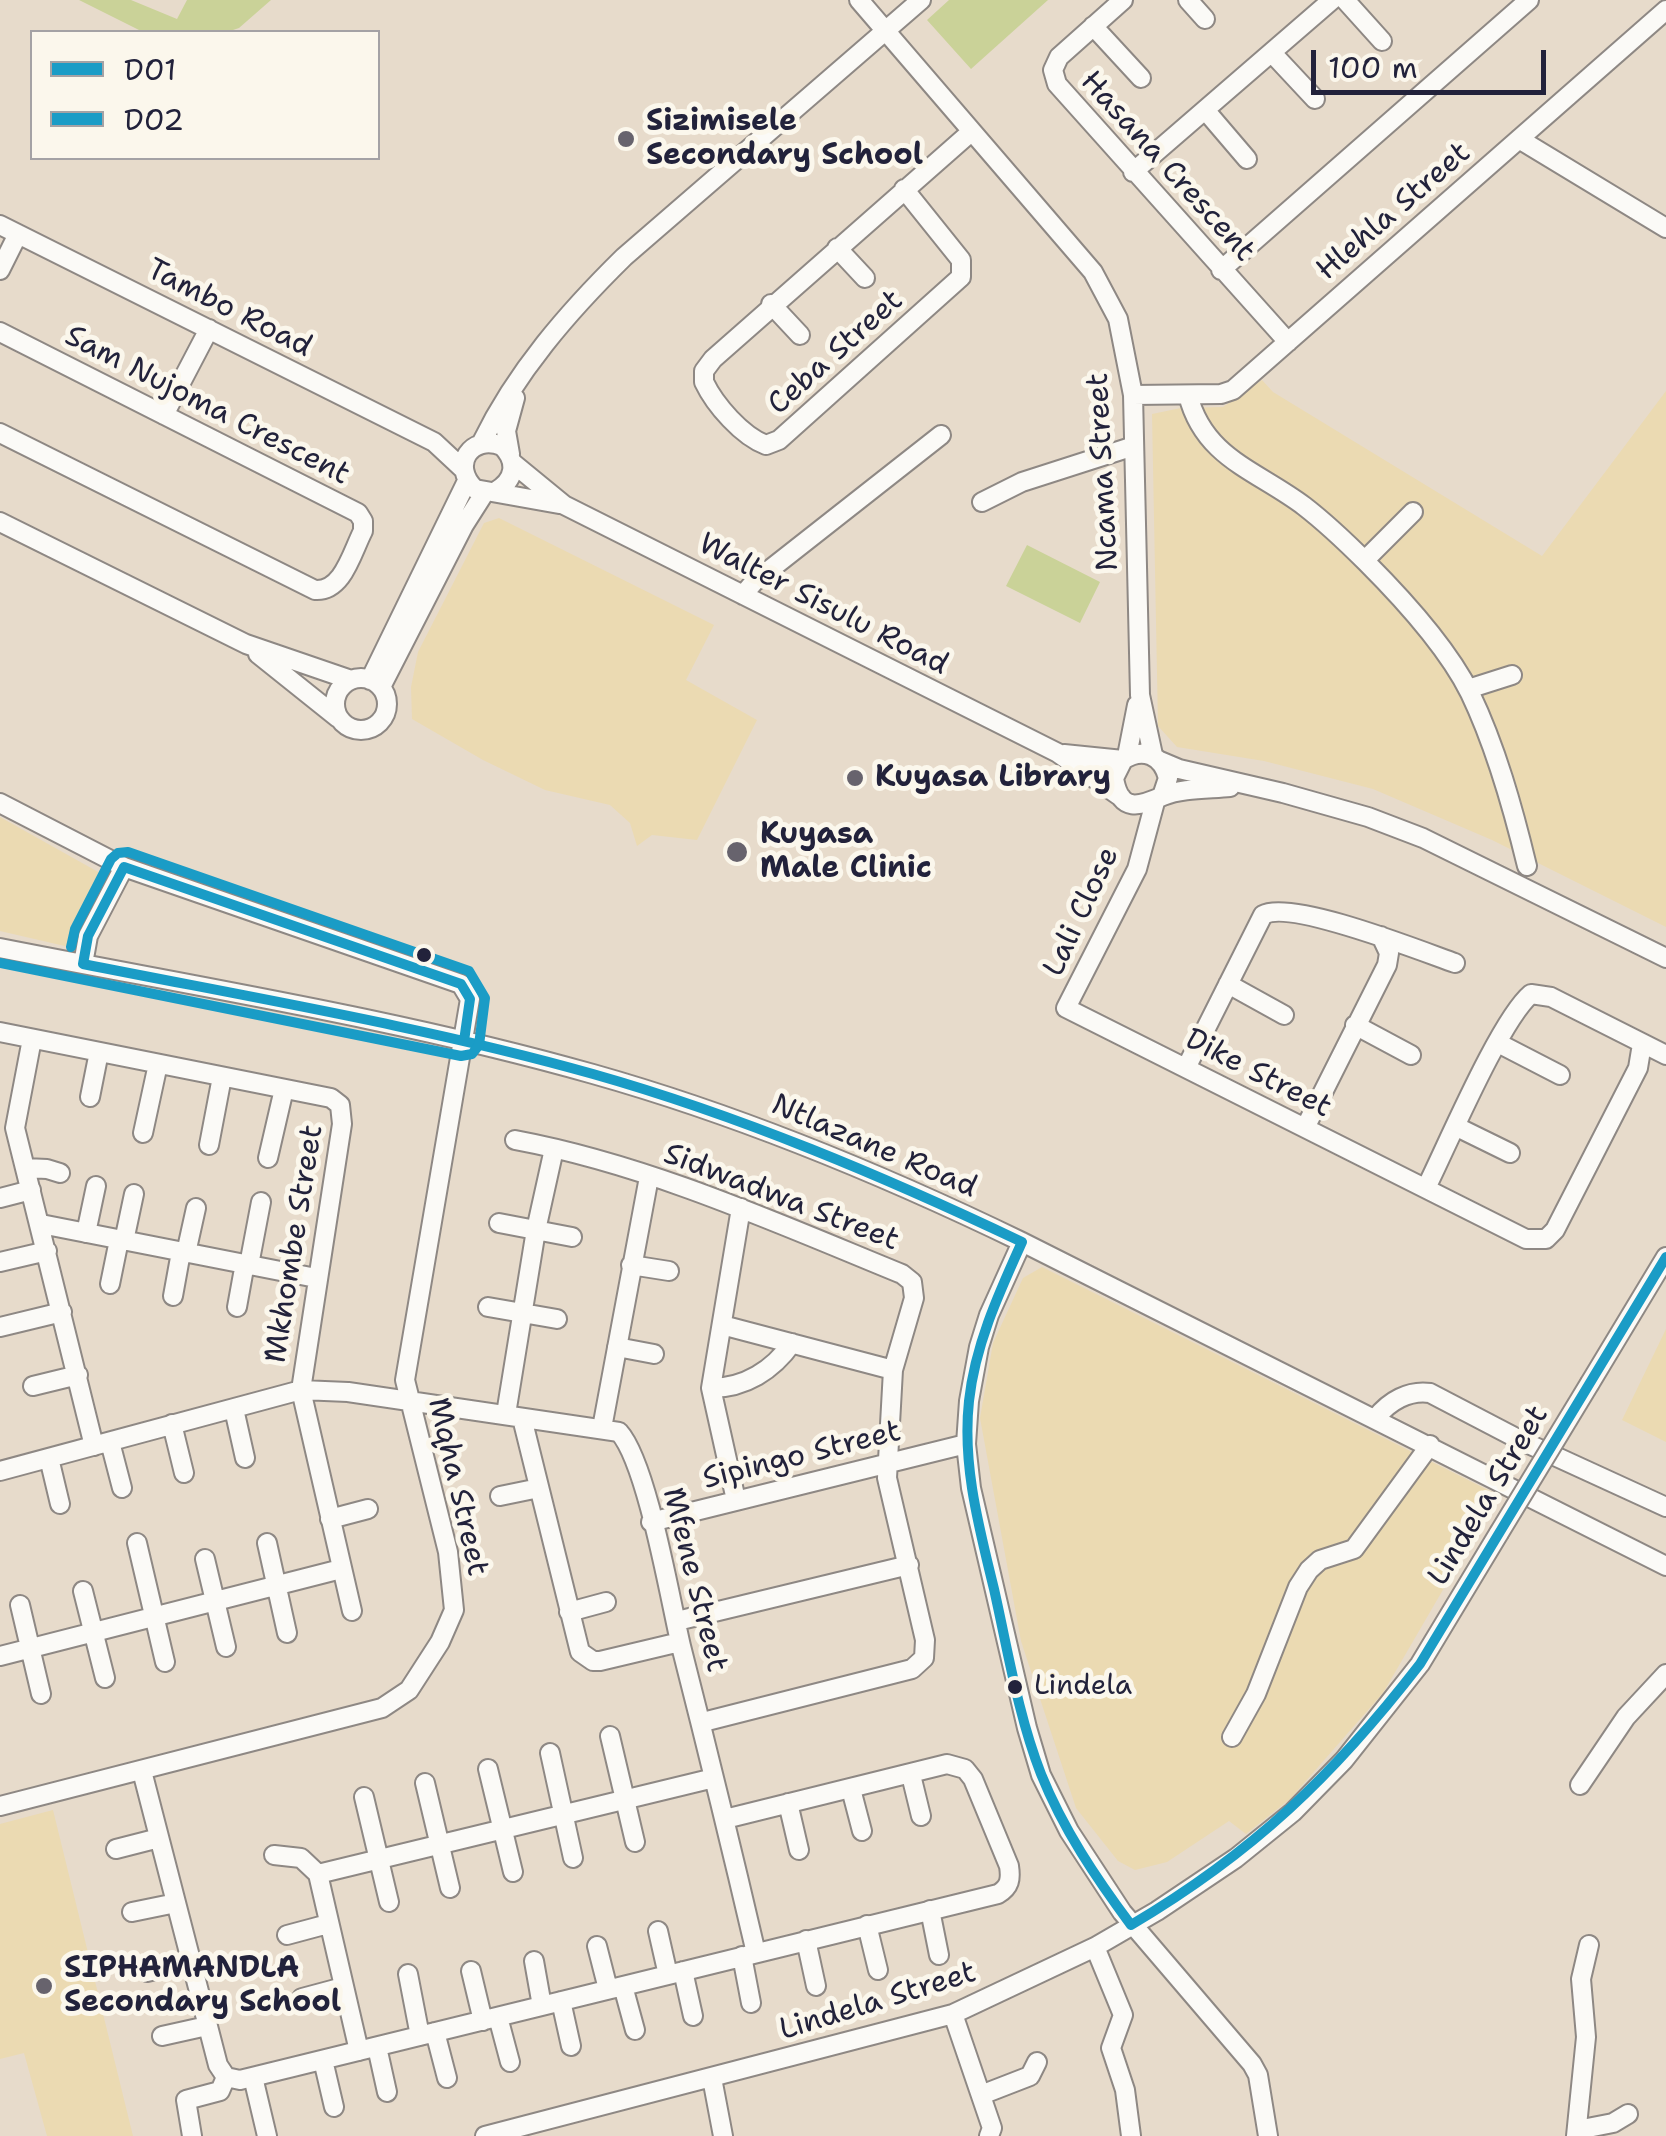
<!DOCTYPE html>
<html>
<head>
<meta charset="utf-8">
<style>
  body { margin:0 }
  #map { position:relative; width:1666px; height:2136px; overflow:hidden; background:#e7dbcb; font-family:"Shantell Sans",sans-serif }
  canvas { display:block }
  .legend { position:absolute; left:30px; top:30px; width:350px; height:130px; box-sizing:border-box; background:#fbf7ec; border:2px solid #a4a2a5; margin:0; padding:12px 18px; list-style:none; font-size:30px; color:#22223b }
  .legend li { display:flex; align-items:center; gap:20px; height:50px }
  .legend b { width:50px; border:2px solid #a4a2a5 }
  .scale { position:absolute; left:1311px; top:50px; width:235px; height:45px; box-sizing:border-box; border:5px solid #22223b; border-top:0; padding-left:12px; font-size:30px; line-height:35px; white-space:nowrap; color:#22223b; -webkit-text-stroke:8px #fbf7ec; paint-order:stroke }
</style>
</head>
<body>
<div id="map">
<canvas width="1666" height="2136"></canvas>
<ul class="legend">
<li><b style="height:12px;background:#1a9cc6"></b>D01</li>
<li><b style="height:12px;background:#1a9cc6"></b>D02</li>
</ul>
<div class="scale">100 m</div>
</div>
<script>
const ctx = document.querySelector('canvas').getContext('2d');
ctx.lineJoin = 'round';
function fill(path, color) {
  ctx.fillStyle = color;
  ctx.fill(path, 'evenodd');
}
function stroke(path, color, width, dash) {
  ctx.strokeStyle = color;
  ctx.lineWidth = width;
  ctx.lineCap = dash ? 'butt' : 'round';
  ctx.setLineDash(dash || []);
  ctx.stroke(path);
}
function label(font, color, halo, rows, align = 'center') {
  ctx.font = font + ' "Shantell Sans",sans-serif';
  ctx.lineWidth = 10;
  ctx.setLineDash([]);
  ctx.textBaseline = 'middle';
  ctx.strokeStyle = halo;
  ctx.fillStyle = color;
  for (const [text, x, y, turn = 0] of rows) {
    ctx.save();
    ctx.translate(x, y);
    ctx.rotate((+turn || 0) * Math.PI / 180);
    ctx.textAlign = isNaN(turn) ? turn : align;
    if (halo) ctx.strokeText(text, 0, 0);
    ctx.fillText(text, 0, 0);
    ctx.restore();
  }
}
fill(new Path2D(`
  M79 0H131L177 19 187 0H271L239 28 227 32H143Z
  M949 0H1048L971 69 927 20Z
  M1027 545 1100 582 1080 623 1006 586Z`), '#cad298');
fill(new Path2D(`
  M1262 380 1273 392 1542 556 1666 391V927L1492 840 1373 789 1264 761 1177 747 1158 726 1152 414 1181 408 1223 407Z
  M499 518 714 625 686 680 757 720 697 840 652 835 637 846 630 823 610 805 545 790 483 760 412 719 411 687 418 652 484 523Z
  M0 817 100 873 101 883 69 947 0 931Z
  M1042 1267 1498 1495 1383 1693 1290 1799 1246 1834 1229 1821 1167 1862 1135 1870 1118 1861 1076 1808 1021 1641 980 1418 993 1343 1023 1278Z
  M1666 1329V1442L1622 1420Z
  M53 1810 133 2136H47L24 2053 0 2059V1824Z`), '#ebdab2');
const minor = new Path2D(`
  M859 0 1093 272 1118 319 1133 395 1140 695 1153 755
  M1123 0 1059 57 1053 70 1057 84 1288 342
  M1188 0 1205 19
  M1345 0 1382 41
  M1093 26 1141 78
  M1272 53 1315 99
  M1206 111 1247 159
  M1519 139 1666 228
  M1133 172 1332 0
  M904 189 961 260V277L779 440 766 445C742 436 715 405 704 382V371L713 359 971 132
  M0 225 434 442 463 469
  M837 248 865 278
  M0 270 18 234
  M1221 270 1529 0
  M771 304 800 335
  M0 332 358 513 363 521V531C352 552 343 592 315 590L0 433
  M1133 395 1221 394 1233 390 1666 10
  M1188 395C1204 458 1256 470 1304 506 1326 523 1347 543 1366 562 1403 599 1447 647 1470 693 1496 747 1513 808 1527 866
  M164 415 209 329
  M482 442C516 372 568 312 624 257L921 0
  M510 454 506 431 515 398
  M514 464 564 505 1058 753 1121 797
  M496 491C515 480 518 462 502 446 471 434 450 465 475 489L559 504
  M982 502 1022 482 1134 446
  M0 522 246 644 351 680
  M1365 560 1413 512
  M743 595 754 582 941 435
  M258 654 338 718
  M335 704a26 26 0 1 1 52 0a26 26 0 1 1-52 0Z
  M370 680 467 481
  M381 687 464 525 485 492
  M1468 689 1512 675
  M1064 754 1123 760
  M1127 756 1137 705
  M1160 761 1179 769 1283 793 1368 817 1423 838 1666 958
  M1162 796 1168 778C1162 755 1143 747 1123 760L1114 778C1120 814 1140 806 1163 796 1181 788 1210 789 1230 787
  M1155 802 1137 869 1066 1008 1526 1239H1546L1555 1230 1638 1068 1642 1044
  M0 803 124 867 461 984 470 999 405 1380 448 1552 454 1610 440 1642 409 1690 382 1708 0 1806
  M0 948C198 987 399 1019 593 1074 742 1116 884 1175 1022 1242L1666 1566
  M83 964 88 936 124 867
  M1228 984 1284 1015
  M1355 1025 1411 1055
  M0 1032 331 1098 340 1105 342 1124 301 1390 352 1611
  M32 1039 15 1128 94 1446
  M1498 1043 1560 1075
  M1186 1068 1263 915C1290 899 1421 951 1455 963
  M90 1097 99 1052
  M1457 1127 1510 1153
  M1305 1128 1387 965 1389 953 1381 936
  M143 1133 158 1064
  M515 1140C649 1165 777 1223 902 1274L912 1282 914 1298 893 1370 887 1478 925 1640 924 1658 912 1669 703 1722
  M209 1145 222 1077
  M268 1158 284 1089
  M25 1168 47 1169 60 1173
  M1426 1188C1447 1146 1500 1020 1531 994L1551 997 1666 1055
  M0 1198 31 1190
  M499 1223 572 1237
  M41 1224 316 1278
  M86 1233 96 1186
  M124 1241 134 1194
  M1022 1242 989 1315 979 1347 969 1401 966 1444 971 1488 1027 1728 1041 1775 1069 1831 1122 1912 1252 2064 1258 2075 1268 2136
  M186 1253 196 1208
  M0 1262 47 1251
  M249 1265 261 1202
  M631 1265 669 1271
  M110 1284 119 1240
  M173 1296 181 1252
  M237 1307 245 1263
  M488 1307 557 1319
  M722 1325 893 1370
  M0 1327 62 1312
  M617 1347 654 1354
  M1590 1383 1666 1257
  M33 1386 78 1375
  M711 1388C745 1388 773 1370 792 1343
  M234 1409 245 1458
  M506 1414 536 1230 554 1149
  M522 1418 580 1652 593 1661H600L680 1642
  M1376 1418C1389 1401 1409 1390 1430 1393L1522 1441 1666 1507
  M172 1424 184 1473
  M602 1428 649 1177
  M110 1442 122 1488
  M49 1458 60 1504
  M0 1471 301 1390 348 1392 619 1432C647 1463 670 1599 681 1646 707 1748 732 1850 756 1953
  M500 1496 539 1488
  M736 1500 711 1388 741 1208
  M330 1519 368 1509
  M651 1522 966 1444
  M137 1543 165 1662
  M267 1543 287 1633
  M205 1559 226 1647
  M83 1591 105 1678
  M20 1605 41 1694
  M569 1612 606 1602
  M677 1621 909 1565
  M0 1656 341 1569
  M610 1736 635 1842
  M1232 1737 1256 1694 1298 1587 1309 1570 1320 1560 1354 1549 1430 1445
  M550 1753 573 1858
  M488 1769 513 1872
  M142 1771 218 2065 226 2077 240 2080 998 1894C1010 1887 1011 1879 1009 1866L973 1779 965 1769 947 1764 725 1819
  M911 1775 921 1816
  M425 1783 450 1888
  M1580 1785 1626 1717 1666 1674
  M851 1789 862 1831
  M364 1797 389 1902
  M788 1803 799 1850
  M116 1849 159 1838
  M274 1855 301 1858 318 1874 359 2051
  M318 1874 714 1778
  M930 1910 939 1955
  M132 1912 176 1903
  M867 1925 878 1970
  M658 1931 668 1975
  M287 1935 328 1924
  M806 1940 816 1986
  M597 1946 608 1989
  M1095 1947 1123 2015 1111 2048 1125 2090 1131 2136
  M742 1956 751 2003
  M534 1961 542 2006
  M471 1971 483 2021
  M683 1971 693 2016
  M147 1972 190 1962
  M408 1974 420 2036
  M623 1986 635 2030
  M302 1998 343 1987
  M561 2001 571 2046
  M953 2014 992 2128 989 2136
  M498 2017 510 2062
  M435 2032 447 2078
  M162 2036 207 2026
  M377 2047 387 2092
  M323 2060 334 2107
  M253 2077 267 2136
  M712 2078 723 2136
  M981 2095 1030 2076 1037 2062
  M1577 2130 1613 2123 1628 2114
  M192 2136 186 2100 220 2091 226 2077
  M485 2136 953 2014 1095 1947 1157 1911 1236 1858 1293 1812 1344 1760 1420 1664 1499 1533
  M1576 2136 1586 2037 1581 1979 1589 1945`);
stroke(minor, '#8e8884', 22);
stroke(minor, '#fbfaf7', 18);
const minorBridge = new Path2D(`
  M1499 1533 1590 1383`);
stroke(minorBridge, '#8e8884', 22, []);
stroke(minorBridge, '#fbfaf7', 18);
stroke(new Path2D(`
  M464 1041 470 999 461 984 124 867 88 936 83 964C254 998 426 1027 593 1074 741 1116 883 1176 1022 1242
  M1022 1242C999 1293 975 1345 969 1401 962 1465 979 1527 994 1589 1008 1651 1018 1715 1041 1774 1063 1829 1096 1878 1131 1925
  M1131 1925C1253 1853 1334 1775 1420 1664L1666 1257`), '#1a9cc6', 10);
stroke(new Path2D(`
  M0 963 461 1056 472 1054 479 1045 485 998 469 971 128 852 118 853 111 859 75 929 71 947`), '#1a9cc6', 10);
for (const [x, y, r, color] of [
  [626,139,10,"#67636d"],
  [855,778,10,"#67636d"],
  [737,852,12,"#67636d"],
  [424,955,9,"#22223b"],
  [1015,1687,9,"#22223b"],
  [44,1986,10,"#67636d"]
]) {
  const dot = new Path2D();
  dot.arc(x, y, r, 0, 2 * Math.PI);
  ctx.fillStyle = color;
  ctx.fill(dot);
  stroke(dot, '#fbf7ec', 4);
}
label('28px', '#22223b', '#fbf7ec', [
  ["Lindela",1034,1687]
], 'left');
label('bold 30px', '#22223b', '#fbf7ec', [
  ["Sizimisele",646,122],
  ["Secondary School",646,156],
  ["Kuyasa Library",875,778],
  ["Kuyasa",760,835],
  ["Male Clinic",760,869],
  ["SIPHAMANDLA",64,1969],
  ["Secondary School",64,2003]
], 'left');
label('30px', '#22223b', '#fbf7ec', [
  ["Hasana Crescent",1167,167,48],
  ["Hlehla Street",1394,212,-41],
  ["Tambo Road",229,309,27],
  ["Ceba Street",836,353,-42],
  ["Sam Nujoma Crescent",207,406,27],
  ["Ncama Street",1104,472,-93],
  ["Walter Sisulu Road",823,605,27],
  ["Lali Close",1082,912,-65],
  ["Dike Street",1258,1074,27],
  ["Ntlazane Road",874,1147,23],
  ["Sidwadwa Street",781,1198,21],
  ["Mkhombe Street",295,1244,-81],
  ["Sipingo Street",802,1456,-14],
  ["Mqha Street",457,1487,77],
  ["Lindela Street",1489,1496,-59],
  ["Mfene Street",694,1580,76],
  ["Lindela Street",878,2002,-17]
]);
</script>
</body>
</html>
